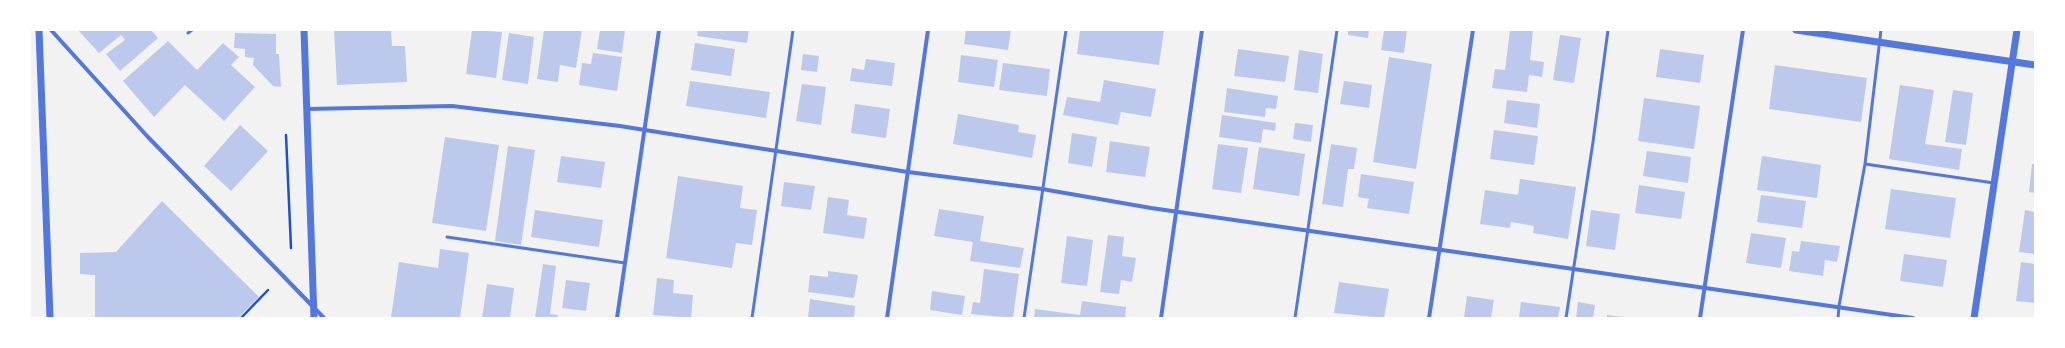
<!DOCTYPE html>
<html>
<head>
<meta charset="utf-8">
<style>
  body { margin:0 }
  #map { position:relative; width:2065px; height:348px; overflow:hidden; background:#f2f2f2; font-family:"Public Sans",sans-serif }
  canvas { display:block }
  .frame { position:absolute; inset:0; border:31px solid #fff; pointer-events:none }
</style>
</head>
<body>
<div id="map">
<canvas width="2065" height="348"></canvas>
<div class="frame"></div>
</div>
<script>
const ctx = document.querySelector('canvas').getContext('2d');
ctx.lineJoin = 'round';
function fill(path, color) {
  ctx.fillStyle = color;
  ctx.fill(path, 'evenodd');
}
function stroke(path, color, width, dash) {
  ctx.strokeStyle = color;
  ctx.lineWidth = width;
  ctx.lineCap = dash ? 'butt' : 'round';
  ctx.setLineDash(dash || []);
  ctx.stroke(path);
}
fill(new Path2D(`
  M78 30H151L158 38 120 71 106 54 125 40 121 35 99 53Z
  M334 30H391L392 46H405L407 82 337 85Z
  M472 30 502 32 496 78 466 74Z
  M544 30H582L576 68 560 65 558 82 537 79Z
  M600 30H625L622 53 597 49Z
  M698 30H749L747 43 697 36Z
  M966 30H1011L1008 50 964 44Z
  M1080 30H1164L1159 65 1077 54Z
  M1348 30H1369L1368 38 1348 35Z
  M1384 30H1407L1404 53 1381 50Z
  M1510 30H1533L1530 60 1544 62 1542 77 1529 75 1527 92 1492 88 1495 69 1505 70Z
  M235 33 276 34V54H279L281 87 273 86 253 65 254 58 245 57V49L234 48Z
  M509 33 534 37 528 84 502 80Z
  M1560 35 1581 38 1574 83 1553 80Z
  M168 41 197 70 223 43 239 57 231 65 255 87 224 121 185 85 154 117 123 81Z
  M695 43 735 49 731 76 691 70Z
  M1238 49 1289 56 1285 82 1234 76Z
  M1660 49 1704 55 1700 83 1656 77Z
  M1299 50 1323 54 1318 93 1294 90Z
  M593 53 622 57 617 91 579 85 582 63 591 64Z
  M803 54 819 56 817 72 801 70Z
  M961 55 998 60 994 87 958 82Z
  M1389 57 1432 64 1416 169 1373 162Z
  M866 59 895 63 892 86 850 81 852 68 864 70Z
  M1003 63 1050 69 1047 96 999 90Z
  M1775 65 1867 78 1861 122 1769 109Z
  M1104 80 1156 89 1151 117 1121 112 1118 125 1063 115 1067 97 1100 102Z
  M690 81 770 92 766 118 686 106Z
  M1344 81 1372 85 1369 108 1340 104Z
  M802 84 826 87 821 125 796 121Z
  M1900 85 1934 90 1925 144 1962 149 1959 170 1889 159Z
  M1227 88 1278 96 1276 109 1266 108 1265 117 1224 112Z
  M1953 90 1973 93 1966 145 1945 142Z
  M1644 98 1700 106 1694 149 1638 141Z
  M1507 100 1540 104 1537 128 1504 123Z
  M855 104 890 109 886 138 851 133Z
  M958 114 1019 125 1018 132 1036 135 1032 158 953 144Z
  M1222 115 1276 123 1275 131 1263 129 1261 143 1219 137Z
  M1295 123 1313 125 1311 142 1293 139Z
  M240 125 268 151 231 191 204 166Z
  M1494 130 1538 136 1534 165 1490 159Z
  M1072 133 1097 137 1092 167 1068 163Z
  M445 137 499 145 486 231 432 223Z
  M1110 141 1150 147 1145 177 1106 172Z
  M1218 144 1248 148 1241 193 1212 189Z
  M1331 144 1357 148 1354 169H1348L1343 207 1322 204Z
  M508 146 535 150 521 245 495 241Z
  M1259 147 1305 154 1299 196 1253 189Z
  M1647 151 1691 157 1688 183 1643 176Z
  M561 156 605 162 601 188 557 182Z
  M1762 156 1821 165 1817 198 1757 190Z
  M2032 164H2035V193L2029 192Z
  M1361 174 1414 182 1409 214 1367 208 1369 199 1358 197Z
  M678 176 743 186 740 208 757 210 752 245 736 243 732 268 666 258Z
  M1520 179 1576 187 1568 239 1533 233 1534 226 1511 222 1510 228 1480 224 1485 190 1518 195Z
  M784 182 815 186 811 210 781 206Z
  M1639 185 1685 192 1681 219 1635 213Z
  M1891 189 1956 198 1950 238 1885 229Z
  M1761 195 1806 201 1802 228 1757 222Z
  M828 197 849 200 847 215 867 218 864 239 823 233Z
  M162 201 259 297 238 318H95V275L80 274V253L116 252Z
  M939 209 984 216 980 241 1024 248 1020 268 970 261 973 242 934 236Z
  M535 210 603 220 599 247 531 237Z
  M1591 210 1620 214 1615 250 1586 246Z
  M2025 210 2035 212V254L2019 252Z
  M1751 233 1786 238 1781 268 1746 263Z
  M1108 235 1124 237 1122 256 1136 258 1132 282 1121 280 1119 294 1100 292Z
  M1067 236 1093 240 1087 286 1061 283Z
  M1801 241 1840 246 1837 262 1825 260 1823 276 1789 271 1792 251 1799 252Z
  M440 249 469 253 460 318H391L399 262 438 268Z
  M1904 254 1947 260 1943 287 1900 281Z
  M2021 262 2035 264V303L2016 301Z
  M543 264 556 266 550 314 558 315 557 318H535Z
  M984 269 1019 274 1013 318 971 314 973 302 980 303Z
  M828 271 858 275 854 298 808 292 810 275 828 277Z
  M657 278 674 280 673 293 693 295 691 318 653 315Z
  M566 280 590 283 586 311 562 308Z
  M1339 282 1389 289 1384 318 1334 313Z
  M487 284 514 288 510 318H482Z
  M932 291 965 296 962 315 930 310Z
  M1467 296 1494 300 1491 318H1464Z
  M810 299 855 306 854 318H808Z
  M1082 301 1126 307 1125 318H1034L1035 309 1080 315Z
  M1521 302 1560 307 1558 318H1519Z
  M1578 302 1595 305 1593 318H1576Z
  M1607 315 1624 317V318H1607Z`), '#bdc9ec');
stroke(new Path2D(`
  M286 135 291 248
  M241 318 268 290`), '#1d4ed8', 2.5);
stroke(new Path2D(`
  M188 33 192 30
  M1865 164 1994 183
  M447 237 625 263
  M752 318 793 30
  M1024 318 1066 30
  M1295 318 1337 30
  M1566 318 1593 142 1608 30
  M1838 318 1839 306 1865 164 1881 30`), '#5277de', 3);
stroke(new Path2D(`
  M51 30 147 136 324 318
  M307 109 452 106 620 126 908 172 1042 189 1151 208 1913 318
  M617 318 659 30
  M887 318 928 30
  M1161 318 1202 30
  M1429 318 1473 30
  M1700 318 1743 30`), '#5277de', 4);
stroke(new Path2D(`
  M39 30 50 318
  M304 30 314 318
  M1796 30 2035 65
  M1974 318 2017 30`), '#5277de', 7);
</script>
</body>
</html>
